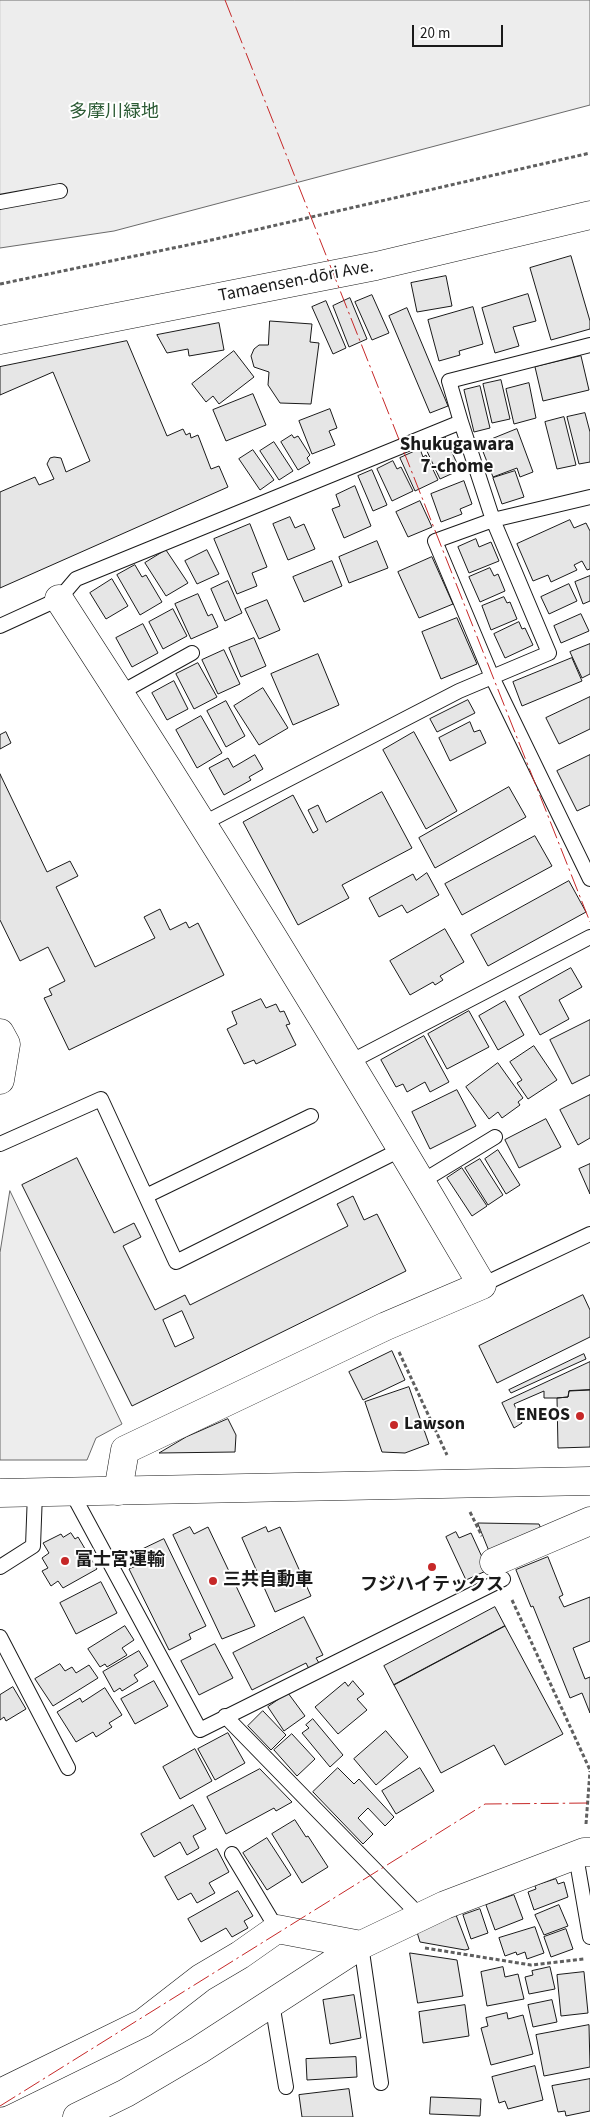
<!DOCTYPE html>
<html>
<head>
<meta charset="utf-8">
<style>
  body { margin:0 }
  #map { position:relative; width:590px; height:2117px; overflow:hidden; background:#fff; font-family:"Source Sans 3",sans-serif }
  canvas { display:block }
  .scale { position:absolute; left:412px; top:25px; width:91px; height:22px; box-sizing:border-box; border:2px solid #1a1a1a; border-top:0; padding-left:6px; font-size:15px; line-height:18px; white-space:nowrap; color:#1a1a1a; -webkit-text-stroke:4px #fff; paint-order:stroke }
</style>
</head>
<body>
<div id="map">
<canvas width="590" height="2117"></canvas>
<div class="scale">20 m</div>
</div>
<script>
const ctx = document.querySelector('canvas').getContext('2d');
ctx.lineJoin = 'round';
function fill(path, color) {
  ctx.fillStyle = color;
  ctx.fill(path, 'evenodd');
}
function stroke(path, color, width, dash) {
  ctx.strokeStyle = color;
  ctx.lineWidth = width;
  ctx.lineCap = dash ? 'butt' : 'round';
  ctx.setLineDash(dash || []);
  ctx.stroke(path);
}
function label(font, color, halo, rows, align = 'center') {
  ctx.font = font + ' "Source Sans 3","Noto Sans JP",sans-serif';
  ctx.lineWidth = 4;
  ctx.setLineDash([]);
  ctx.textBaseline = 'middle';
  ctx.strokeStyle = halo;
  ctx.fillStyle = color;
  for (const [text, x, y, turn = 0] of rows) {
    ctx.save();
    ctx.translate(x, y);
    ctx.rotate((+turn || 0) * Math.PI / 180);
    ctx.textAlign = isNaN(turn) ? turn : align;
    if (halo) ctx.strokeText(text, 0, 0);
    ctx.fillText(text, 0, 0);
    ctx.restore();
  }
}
const built = new Path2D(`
  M0 0H590V105L114 231 0 248Z
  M10 1191 122 1424 96 1438 87 1460H0V1253Z`);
fill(built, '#ededed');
stroke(built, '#6a6a6a', 1);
const building = new Path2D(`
  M571 256 590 321V329L551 340 530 268Z
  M446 276 452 306 417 312 411 283Z
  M528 294 536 321 513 327 519 346 495 353 482 308Z
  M372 295 389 333 372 340 355 302Z
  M350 298 367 339 349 347 333 306Z
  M326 301 346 348 333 354 312 307Z
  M473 307 483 344 459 351 460 355 439 361 428 320Z
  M407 308 448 406 430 413 389 316Z
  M270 321 312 324 310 342 319 343 311 404 280 403 268 385 269 372 254 367 251 356 254 349 259 345H268Z
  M219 323 224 350 189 356 188 349 167 353 157 335Z
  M127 341 167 436 183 429 186 435 190 433 191 438 198 435 211 469 219 466 228 487 0 588V492L35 477 39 485 54 479 47 464 50 458 54 457 61 458 66 472 90 461 53 372 0 395V367Z
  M234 351 254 377 219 404 213 396 206 402 192 384Z
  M581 356 589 390 543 401 535 367Z
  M501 380 510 419 492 423 483 384Z
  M529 383 536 418 514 424 506 389Z
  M480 386 490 428 474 432 464 390Z
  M253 394 266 425 226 441 213 410Z
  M330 409 337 428 329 431 335 445 312 454 299 421Z
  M585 413 590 432V462L579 464 567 417Z
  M564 417 576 465 557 469 545 422Z
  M517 429 533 472 520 477 517 468 493 477 480 444Z
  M292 435 294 438 298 436 310 455 307 458 310 463 298 470 281 442Z
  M445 437 460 470 440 479 425 447Z
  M274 442 293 471 279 480 260 451Z
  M420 449 423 457 426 455 438 480 415 491 400 458Z
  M253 450 274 480 260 490 239 459Z
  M393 461 397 469 401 467 413 491 392 501 377 469Z
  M372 470 387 505 373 511 358 476Z
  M515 471 524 497 502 504 493 478Z
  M464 481 472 504 460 509 462 514 441 522 431 494Z
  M355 486 371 526 344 538 332 509 340 506 336 495Z
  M420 501 432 527 408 537 396 512Z
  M290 517 295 528 304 524 315 549 288 560 273 524Z
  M570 520 574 528 586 523 590 531V569L587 570 582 561 574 565 577 570 551 582 548 575 533 581 517 544Z
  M250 524 267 567 252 573 257 586 237 594 214 539Z
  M476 539 479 547 491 542 499 561 469 573 458 547Z
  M377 541 388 568 349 583 339 557Z
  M166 550 188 583 166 596 145 563Z
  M207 550 219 574 197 584 185 561Z
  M432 557 453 604 419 618 398 572Z
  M332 561 342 586 304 602 293 577Z
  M135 565 142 577 146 575 162 602 140 615 117 575Z
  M490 568 494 576 498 574 505 591 480 602 469 577Z
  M590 576V601L583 604 575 582Z
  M112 579 128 606 106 619 90 593Z
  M228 581 242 613 225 621 211 589Z
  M569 584 577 601 549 614 541 597Z
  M198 594 208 616 212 614 218 627 191 639 175 604Z
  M504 597 507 603 510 602 517 619 491 630 482 606Z
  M267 600 280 630 259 639 245 609Z
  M173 609 187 636 163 649 149 622Z
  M581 614 589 631 561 643 554 626Z
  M457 618 477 664 441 679 422 632Z
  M519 622 522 629 525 628 533 645 505 658 494 634Z
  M143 624 158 653 132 667 116 638Z
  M254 638 266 666 241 677 229 648Z
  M590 644V674L582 678 570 652Z
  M224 650 240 684 218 694 202 660Z
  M318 654 339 705 293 725 271 674Z
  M572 658 582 681 522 706 513 682Z
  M198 663 217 697 194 709 176 674Z
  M174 681 188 709 167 720 152 693Z
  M263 688 288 728 259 745 234 706Z
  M590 697V729L559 744 546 718Z
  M468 700 475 713 437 732 430 719Z
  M226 701 245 736 226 747 207 711Z
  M201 716 222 753 197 768 176 730Z
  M470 722 474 732 480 730 486 743 450 761 439 738Z
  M6 732 11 743 0 749V735Z
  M414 732 457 811 426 829 383 750Z
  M255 755 263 769 249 777 251 780 224 795 209 768 228 758 233 767Z
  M590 755V805L577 811 557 771Z
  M0 774 47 872 70 861 78 876 56 887 95 967 155 938 144 917 160 909 170 930 186 922 189 928 198 923 224 975 69 1050 44 998 52 995 49 989 65 981 48 947 20 961 0 920Z
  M509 787 526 817 435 868 419 838Z
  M382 792 412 848 342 885 349 898 298 925 243 822 293 795 313 833 318 830 308 810 318 805 326 822Z
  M535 836 552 866 462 915 445 884Z
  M427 873 439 895 407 913 402 905 379 917 369 898 413 874 416 880Z
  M569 881 586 912 488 966 471 935Z
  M445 929 464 962 440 976 443 980 435 985 433 982 410 995 390 961Z
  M571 968 582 987 559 1000 569 1019 540 1035 519 997Z
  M261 999 266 1008 276 1004 280 1012 284 1011 290 1024 286 1025 296 1045 256 1064 254 1060 244 1064 227 1029 237 1024 232 1012Z
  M505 1001 524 1035 498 1050 479 1016Z
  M469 1011 489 1047 447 1069 428 1034Z
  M590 1020V1075L572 1084 550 1040Z
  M424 1036 449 1082 430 1092 425 1082 407 1092 403 1084 396 1087 381 1060Z
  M534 1046 557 1080 528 1099 517 1083 522 1080 510 1062Z
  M498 1063 523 1098 518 1102 520 1105 502 1118 498 1112 489 1119 466 1087Z
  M457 1090 476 1126 430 1149 412 1112Z
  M590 1095V1138L578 1145 560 1110Z
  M546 1119 561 1147 519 1168 505 1140Z
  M498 1150 520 1185 506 1194 485 1159Z
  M77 1158 114 1233 134 1223 141 1237 123 1246 155 1310 185 1295 190 1305 348 1226 337 1204 353 1196 364 1220 377 1214 406 1271 132 1406 22 1185ZM182 1311 194 1338 175 1347 163 1320Z
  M480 1159 503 1195 488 1205 465 1168Z
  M590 1164V1194L579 1169Z
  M462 1168 487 1206 472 1216 447 1178Z
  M583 1295 590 1310V1337L497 1383 479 1346Z
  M392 1351 405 1380 363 1400 349 1372Z
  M584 1354 586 1359 511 1393 509 1390Z
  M590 1362V1390L569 1391 568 1397 557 1398H544V1391L514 1404 522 1423 514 1428 502 1403Z
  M409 1387 429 1444 405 1453 382 1452 365 1402Z
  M590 1390V1447L558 1448 557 1398 568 1397 569 1391Z
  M228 1419 236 1435 235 1452 159 1453 186 1437Z
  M478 1523 539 1524 541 1529 489 1550Z
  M190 1527 194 1534 208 1527 255 1626 222 1639 173 1535Z
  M266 1527 268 1532 280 1527 311 1596 275 1612 242 1538Z
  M456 1532 459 1538 471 1533 488 1570 466 1580 446 1537Z
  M71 1533 75 1539 78 1537 97 1569 63 1588 58 1581 51 1586 42 1571 48 1568 42 1558 49 1553 43 1543 61 1534 63 1537Z
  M164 1539 206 1626 189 1634 191 1639 169 1650 129 1569 145 1562 139 1551Z
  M548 1557 563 1595 559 1597 564 1607 590 1597V1641L573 1648 585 1679 590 1677V1713L582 1693 570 1698 533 1606 531 1607 516 1570Z
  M101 1582 117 1613 76 1634 60 1603Z
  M495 1607 505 1626 394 1685 384 1666Z
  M304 1617 323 1655 316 1658 319 1663 309 1669 306 1663 252 1690 233 1653Z
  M125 1626 134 1640 122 1648 127 1655 107 1667 105 1664 100 1667 88 1649Z
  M505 1626 563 1734 505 1765 494 1745 441 1773 394 1685Z
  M215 1644 233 1678 199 1695 181 1661Z
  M139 1651 148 1666 134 1675 138 1681 122 1691 120 1688 114 1692 103 1672Z
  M60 1664 65 1671 72 1667 76 1673 89 1665 98 1678 53 1706 35 1679Z
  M154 1681 168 1706 135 1724 121 1699Z
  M353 1681 364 1694 357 1699 367 1710 338 1734 315 1707 345 1682 348 1686Z
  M13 1687 26 1709 6 1721 4 1717 0 1720V1695Z
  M105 1688 122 1715 109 1723 112 1727 96 1737 93 1732 76 1742 57 1712 80 1698 82 1702Z
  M288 1693 305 1716 284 1731 268 1707Z
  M263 1711 286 1735 271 1750 248 1726Z
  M313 1719 343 1755 330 1767 302 1733 309 1728 306 1725Z
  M386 1731 408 1757 376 1785 354 1759Z
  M228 1733 245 1763 215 1780 198 1749Z
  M292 1734 315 1759 297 1776 274 1750Z
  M195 1749 212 1781 180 1799 163 1767Z
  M338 1768 354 1784 359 1779 394 1817 385 1826 368 1808 358 1818 373 1834 363 1844 313 1792Z
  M420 1768 434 1791 396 1814 382 1791Z
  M260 1769 292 1802 276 1811 274 1808 226 1834 207 1797Z
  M193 1805 206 1829 193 1836 199 1848 187 1855 180 1842 154 1857 141 1834Z
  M295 1820 306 1837 308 1836 328 1867 302 1883 272 1834Z
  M267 1838 291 1875 267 1890 243 1853Z
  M217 1849 229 1872 209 1883 215 1893 197 1903 191 1893 178 1900 165 1877Z
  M556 1879 558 1884 564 1882 568 1897 534 1910 528 1892 536 1889 535 1886Z
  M238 1891 253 1916 244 1921 248 1928 232 1937 226 1928 201 1942 188 1919Z
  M514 1895 523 1919 495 1930 486 1905Z
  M559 1905 568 1926 544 1935 535 1915Z
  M480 1909 488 1933 471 1939 463 1915Z
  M456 1915 469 1949 465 1950 420 1942 417 1932Z
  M535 1927 544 1953 527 1959 525 1952 517 1955 516 1952 505 1956 499 1938Z
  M566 1929 573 1949 551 1957 544 1937Z
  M410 1953 457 1960 463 1996 418 2003Z
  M503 1967 505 1977 518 1974 524 1999 487 2006 481 1972Z
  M550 1967 555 1989 529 1994 525 1977 533 1975 532 1971Z
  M584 1972 588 2013 561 2016 557 1975Z
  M354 1995 361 2038 330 2044 323 2000Z
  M552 2000 557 2022 533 2027 528 2005Z
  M465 2005 469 2036 423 2043 419 2012Z
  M507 2013 508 2019 523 2015 533 2054 491 2065 481 2028 488 2026 486 2018Z
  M589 2025 590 2067 544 2076 536 2035Z
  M356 2057 357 2077 307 2080 306 2059Z
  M535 2066 543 2100 508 2109 505 2101 499 2103 492 2077Z
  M590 2079V2111L566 2116 565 2111 558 2112 552 2086Z
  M349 2089 353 2117H302L299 2095Z
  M431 2097 481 2099 480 2116 430 2114Z`);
fill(building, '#e6e6e6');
stroke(building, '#1a1a1a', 1);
const service = new Path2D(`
  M0 202 60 191
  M461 422 449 381 590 345
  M590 497 493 520 435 541 492 677 590 879
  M0 626 59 599 76 579 461 422 493 520 549 653 459 691 202 824
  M120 693 192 653
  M348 1063 590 937
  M0 1144 101 1099 176 1262 402 1149
  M421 1182 495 1137
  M146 1196 311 1116
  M482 1285 590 1234
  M72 1493 200 1730 503 1579
  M0 1567 33 1546 35 1493
  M0 1637 68 1768
  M225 1716 420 1916
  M232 1854 277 1929
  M576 1856 590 1937
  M361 1945 381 2083
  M272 2003 286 2087`);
const minor = new Path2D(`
  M59 599C205 824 346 1053 482 1285L386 1326 125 1450 118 1491
  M0 1033 6 1044 0 1080
  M494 1562 590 1521
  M0 2093 143 2023 201 1978 240 1955 277 1929 361 1945
  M77 2117 126 2093 199 2050 361 1945 445 1905 584 1852H590`);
const tertiary = new Path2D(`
  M0 1493 590 1481`);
const primary = new Path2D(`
  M0 340 376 266 590 215`);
stroke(service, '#1a1a1a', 16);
stroke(minor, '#1a1a1a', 29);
stroke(tertiary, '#1a1a1a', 29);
stroke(primary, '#1a1a1a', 29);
stroke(new Path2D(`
  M0 284 207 241 590 153
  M399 1352 447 1455
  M470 1512 482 1536
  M512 1600 590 1770
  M586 1824 590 1771
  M425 1948 531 1965 584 1959`), '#5f5f5f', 3, [4, 2.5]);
stroke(service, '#fff', 14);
stroke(minor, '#fff', 28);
stroke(tertiary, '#fff', 28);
stroke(primary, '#fff', 28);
stroke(new Path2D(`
  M225 0 590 922
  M0 2106 485 1804 590 1803`), '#c62828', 1, [18, 4, 2.5, 4]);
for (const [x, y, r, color] of [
  [580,1416,5,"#c62828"],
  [394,1425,5,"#c62828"],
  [65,1561,5,"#c62828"],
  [432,1567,5,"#c62828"],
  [213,1581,5,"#c62828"]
]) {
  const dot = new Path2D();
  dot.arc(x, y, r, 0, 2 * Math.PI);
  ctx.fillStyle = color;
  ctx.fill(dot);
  stroke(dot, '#fff', 2);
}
label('18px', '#2b5a34', '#fff', [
  ["多摩川緑地",114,113]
]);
label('18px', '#1a1a1a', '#fff', [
  ["Tamaensen-dōri Ave.",296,282,-11]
]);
label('bold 18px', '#1a1a1a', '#fff', [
  ["ENEOS",570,1416,"right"],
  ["Lawson",404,1425],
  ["富士宮運輸",75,1561],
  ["三共自動車",223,1581],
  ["フジハイテックス",432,1586,"center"]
], 'left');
label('bold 19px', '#1a1a1a', '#fff', [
  ["Shukugawara",457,446],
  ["7-chome",457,468]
]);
</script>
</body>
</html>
